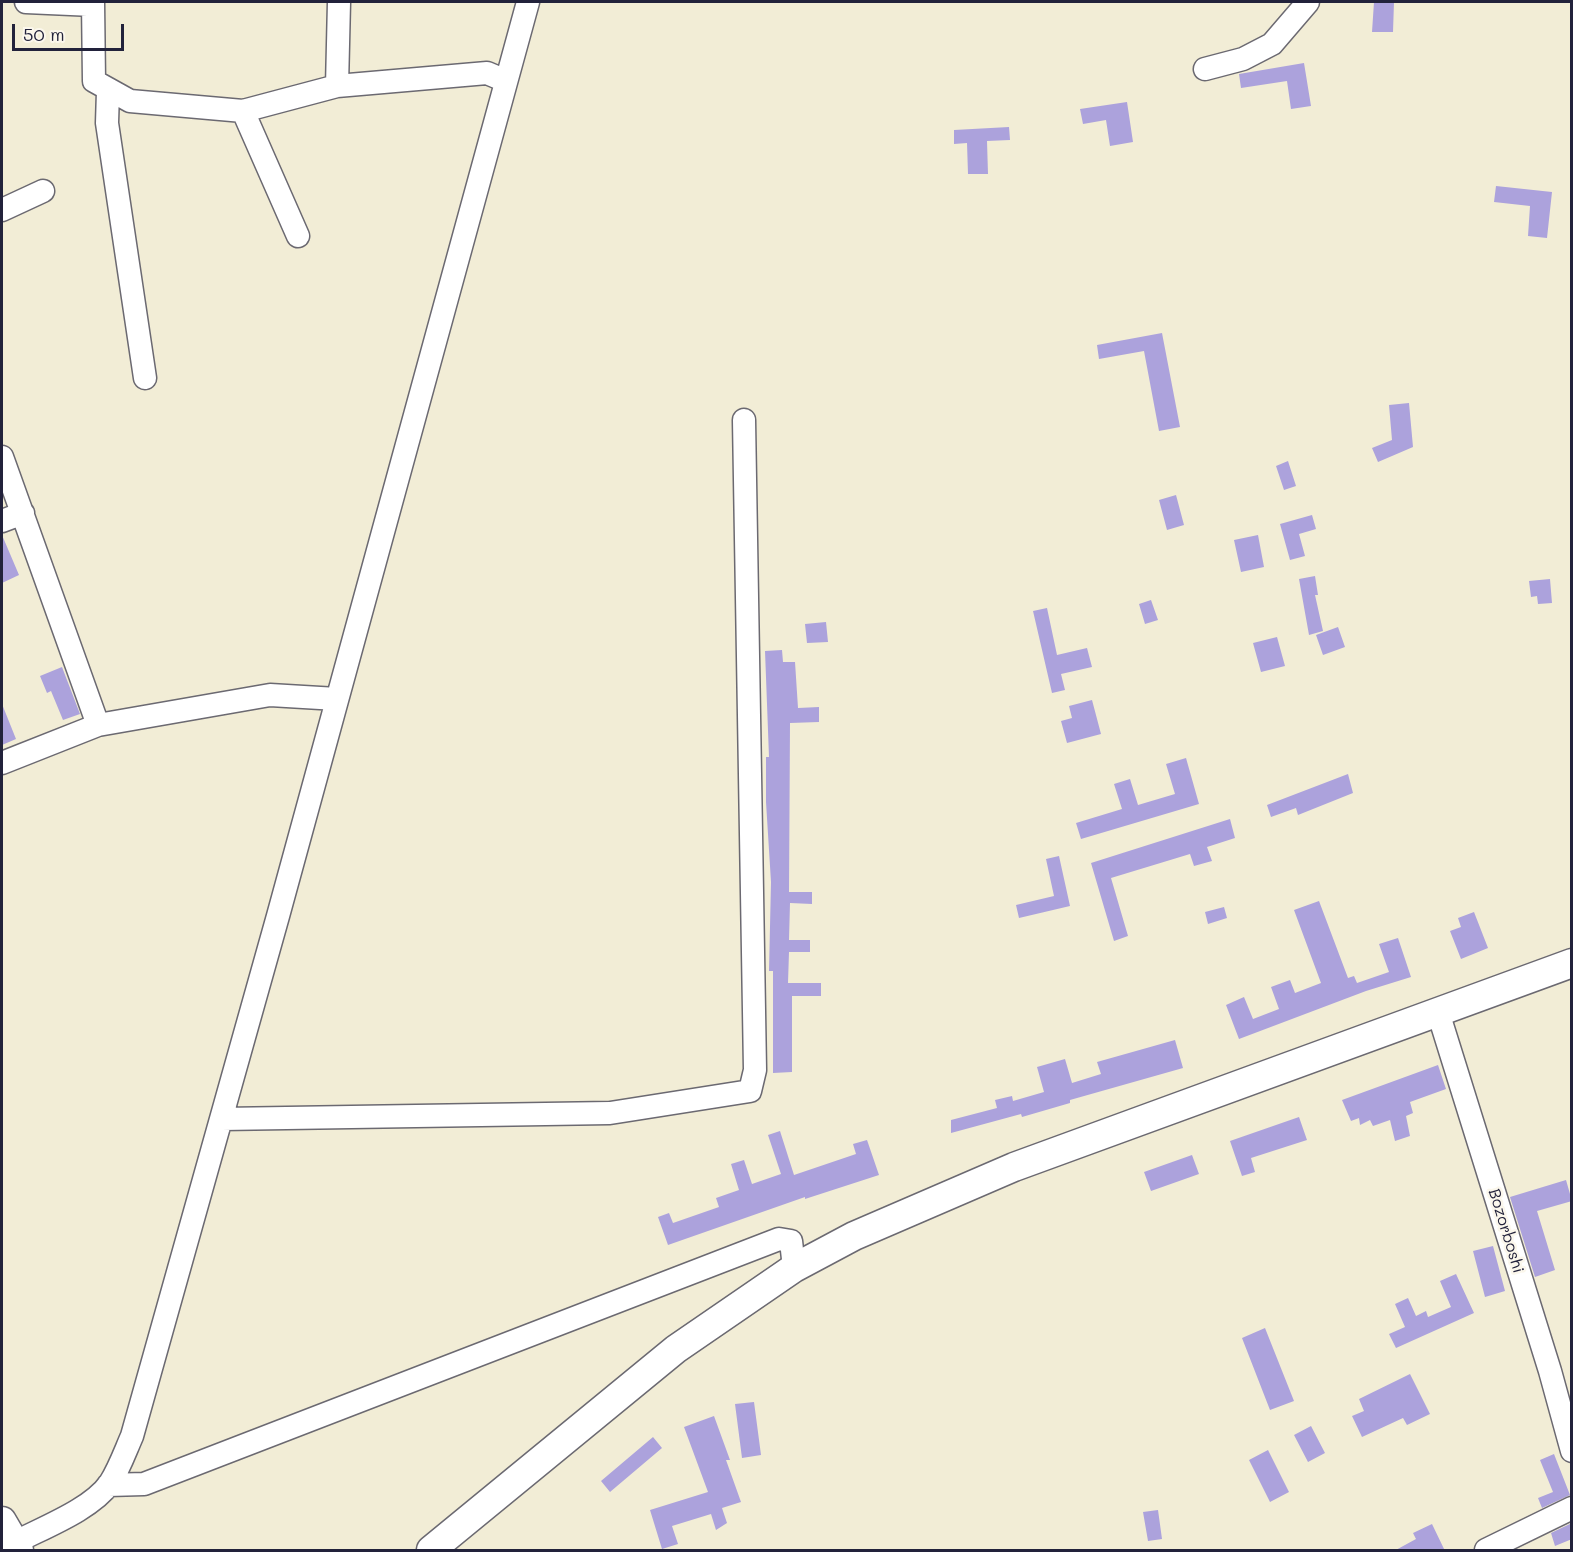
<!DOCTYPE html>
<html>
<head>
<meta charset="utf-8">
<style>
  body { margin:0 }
  #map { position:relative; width:1573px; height:1552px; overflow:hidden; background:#f2edd6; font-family:Mali,sans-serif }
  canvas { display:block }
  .frame { position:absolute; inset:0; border:3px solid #22223b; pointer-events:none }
  .scale { position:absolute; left:12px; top:24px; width:112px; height:27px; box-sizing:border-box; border:3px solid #22223b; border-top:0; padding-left:8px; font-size:18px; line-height:21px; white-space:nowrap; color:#22223b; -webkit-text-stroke:4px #fbf7ec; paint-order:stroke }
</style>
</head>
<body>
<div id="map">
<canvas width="1573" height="1552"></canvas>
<div class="frame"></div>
<div class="scale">50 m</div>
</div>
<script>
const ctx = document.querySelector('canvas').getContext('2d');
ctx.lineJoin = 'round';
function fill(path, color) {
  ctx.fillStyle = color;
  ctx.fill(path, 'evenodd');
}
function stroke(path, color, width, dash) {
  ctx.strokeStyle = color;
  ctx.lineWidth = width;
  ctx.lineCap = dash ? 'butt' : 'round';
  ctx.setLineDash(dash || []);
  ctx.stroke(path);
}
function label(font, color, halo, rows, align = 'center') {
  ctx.font = font + ' Mali,sans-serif';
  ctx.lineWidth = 5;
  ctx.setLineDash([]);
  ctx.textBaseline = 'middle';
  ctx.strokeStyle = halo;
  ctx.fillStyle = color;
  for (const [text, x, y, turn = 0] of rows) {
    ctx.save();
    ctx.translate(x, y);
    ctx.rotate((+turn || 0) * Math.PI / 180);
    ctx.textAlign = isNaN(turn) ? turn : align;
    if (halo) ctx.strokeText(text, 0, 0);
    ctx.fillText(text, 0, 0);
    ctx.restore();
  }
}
fill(new Path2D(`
  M1374 2H1394L1393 32H1372Z
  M1304 63 1311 106 1291 109 1287 81 1241 88 1239 74Z
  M1127 102 1133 142 1110 146 1106 120 1083 124 1080 109Z
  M1009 127 1010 140 987 141 988 174H968L967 143 954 144V130Z
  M1496 186 1552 192 1547 238 1528 236 1530 206 1494 202Z
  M1162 333 1180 427 1159 431 1144 351 1099 359 1097 345Z
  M1409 403 1413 447 1378 462 1372 448 1392 440 1389 405Z
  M1288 461 1296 486 1284 490 1276 466Z
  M1176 495 1184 525 1167 530 1159 500Z
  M1312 515 1316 529 1299 534 1305 556 1290 560 1280 524Z
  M2 535 19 575 2 583Z
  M1258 535 1264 567 1241 572 1234 540Z
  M1315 576 1318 595H1315L1323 631 1309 635 1299 579Z
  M1550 579 1552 603 1538 604 1537 596 1531 597 1529 581Z
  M1151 600 1158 620 1145 624 1139 604Z
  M1047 608 1057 655 1087 648 1092 667 1061 674 1065 690 1052 693 1033 611Z
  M826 622 828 642 807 643 805 624Z
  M1338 627 1345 647 1323 655 1316 635Z
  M1277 637 1285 666 1261 672 1253 643Z
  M782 650 783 662H795L798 708 819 707V722L790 723 789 892H812V904L790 903 789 940H810V952H789L788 983H821V996H792V1072L773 1073V971H769L771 882 766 802V757H769L765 651Z
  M62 667 80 714 63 720 51 691 47 693 40 676Z
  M1092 700 1101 734 1067 743 1061 721 1072 718 1069 706Z
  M2 704 16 739 2 745Z
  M1186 758 1199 804 1081 839 1076 823 1122 809 1114 784 1130 779 1138 805 1175 794 1166 764Z
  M1348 774 1353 793 1298 815 1296 808 1271 817 1267 805Z
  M1230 819 1235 838 1207 847 1212 861 1194 866 1190 854 1111 878 1128 936 1114 941 1091 863Z
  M1059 856 1070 906 1019 918 1016 905 1054 896 1046 859Z
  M1319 901 1348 978 1354 976 1357 983 1389 972 1379 944 1398 938 1411 977 1366 991 1239 1039 1226 1005 1244 997 1253 1019 1279 1009 1271 987 1290 980 1295 993 1321 983 1294 910Z
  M1224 907 1227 918 1208 924 1205 912Z
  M1474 912 1488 948 1461 959 1450 931 1461 927 1458 918Z
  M1175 1040 1183 1068 1070 1100V1103L1022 1117 1021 1114 951 1133V1120L997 1108 995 1100 1012 1096 1013 1101 1044 1092 1037 1067 1065 1059 1072 1083 1101 1074 1097 1062Z
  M1438 1065 1446 1089 1410 1102 1413 1113 1406 1116 1410 1136 1395 1141 1390 1120 1373 1126 1370 1120 1360 1125 1359 1118 1351 1121 1342 1100Z
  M1299 1117 1307 1140 1251 1158 1255 1172 1242 1176 1230 1141Z
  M780 1131 794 1175 856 1154 853 1144 867 1140 879 1175 805 1199V1197L668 1245 658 1217 669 1213 673 1223 719 1207 716 1198 739 1190 731 1164 744 1160 752 1184 781 1174 768 1135Z
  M1192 1155 1199 1174 1151 1191 1144 1172Z
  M1566 1180 1572 1201 1537 1211 1555 1270 1535 1277 1510 1197Z
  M1493 1246 1505 1291 1485 1297 1473 1251Z
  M1456 1274 1474 1313 1396 1348 1389 1334 1405 1327 1395 1304 1408 1298 1416 1316 1426 1311 1428 1317 1451 1307 1440 1281Z
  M1265 1328 1294 1401 1270 1410 1242 1338Z
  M1410 1374 1430 1414 1407 1425 1403 1418 1362 1437 1352 1416 1364 1411 1359 1399Z
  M754 1402 761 1455 742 1458 735 1404Z
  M714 1416 730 1460H726L741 1502 722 1508 727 1523 716 1530 711 1514 672 1526 678 1544 662 1549 650 1510 708 1492 684 1427Z
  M1311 1426 1325 1453 1308 1462 1294 1435Z
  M653 1437 662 1448 610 1492 601 1481Z
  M1268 1450 1289 1492 1270 1502 1249 1460Z
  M1554 1454 1570 1495 1542 1508 1538 1498 1553 1492 1540 1460Z
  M1158 1510 1162 1539 1148 1541 1143 1512Z
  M1572 1523V1539L1555 1546 1551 1533Z
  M1432 1524 1445 1551H1394L1416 1539 1413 1533Z`), '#aca2dc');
const minor = new Path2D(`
  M26 2 93 5
  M93 2 94 81 130 101 243 111 337 86 487 73 506 81
  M1205 69 1243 59 1272 44 1308 2
  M337 86 339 2
  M108 91 107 123 145 378
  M243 111 298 236
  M2 210 43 191
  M2 457 98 725
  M2 521 23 513
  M2 763 98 725 270 695 337 699
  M1438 1012 1550 1371 1572 1451
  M222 1119 610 1113 750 1091 755 1070 744 420
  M108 1485 144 1484 779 1239 791 1241 794 1268
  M14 1543C42 1528 91 1510 110 1483 119 1469 125 1452 132 1436L278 916 528 2
  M1486 1550 1572 1508`);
const major = new Path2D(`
  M2 1521 19 1550
  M431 1550 676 1349 794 1268 854 1236 1014 1167 1572 963`);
stroke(minor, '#6b6971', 25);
stroke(major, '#6b6971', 31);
stroke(minor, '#fff', 22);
stroke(major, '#fff', 28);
label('16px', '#22223b', '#fbf7ec', [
  ["Bozorboshi",1506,1231,73]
]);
</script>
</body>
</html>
